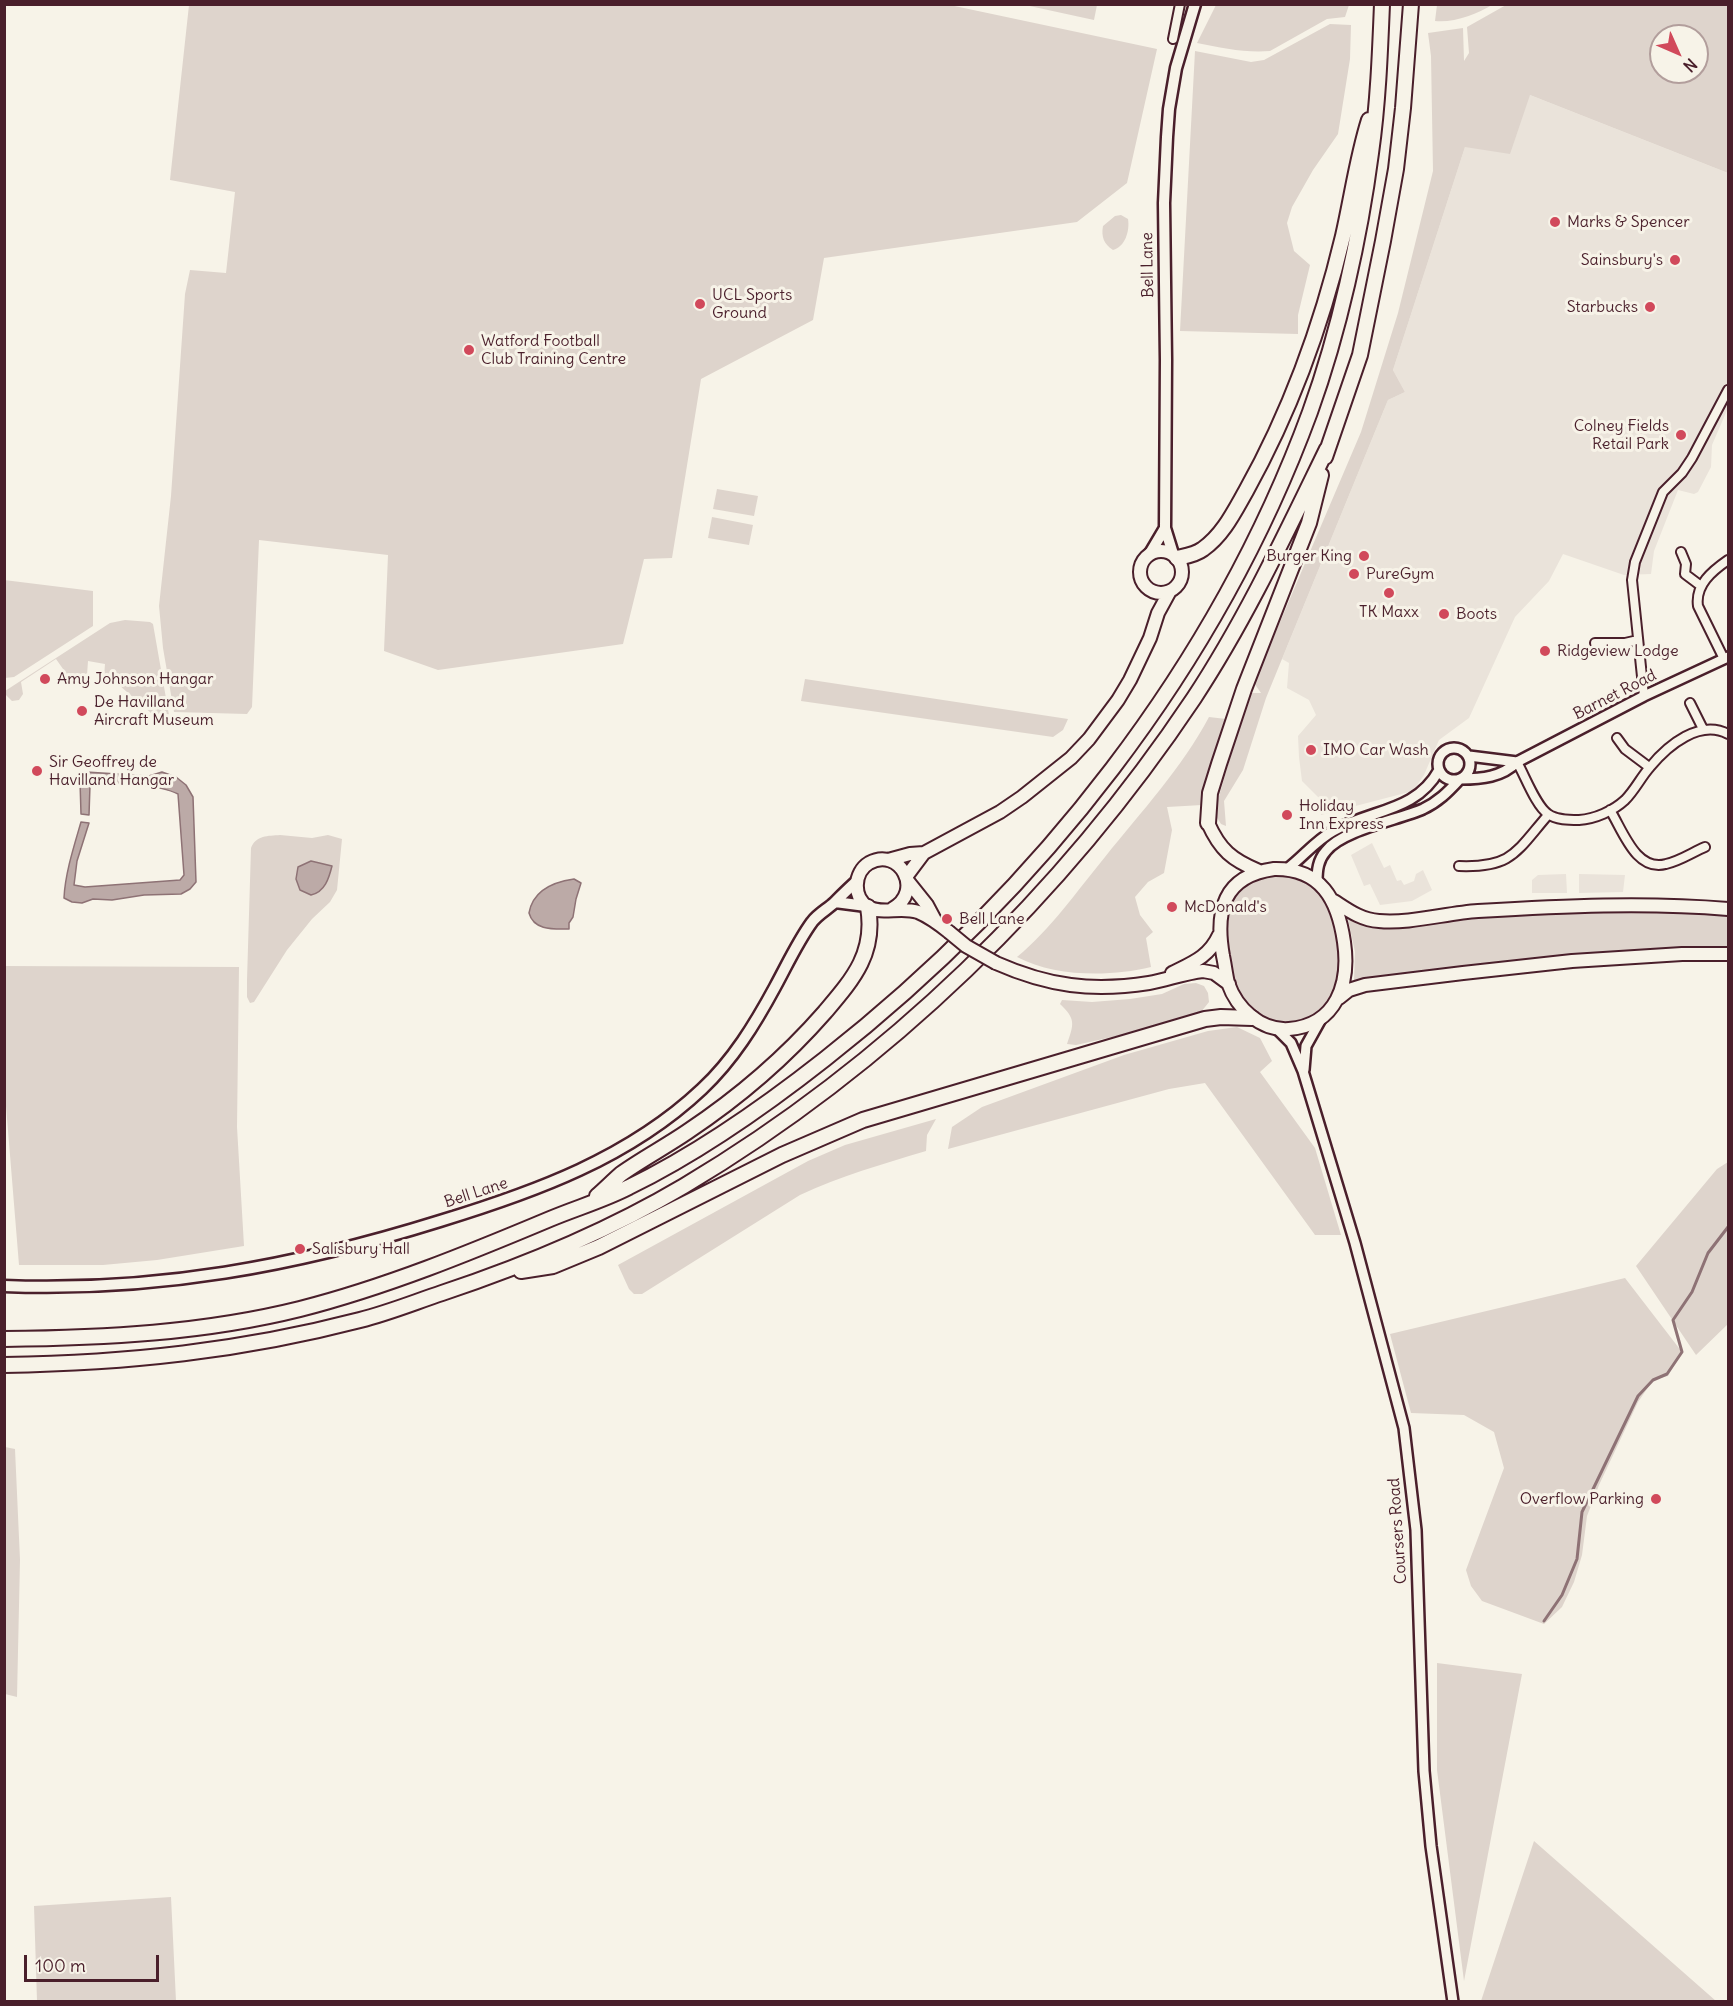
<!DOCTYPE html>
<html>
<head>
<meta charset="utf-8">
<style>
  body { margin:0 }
  #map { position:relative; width:1733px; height:2006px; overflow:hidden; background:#f7f3e8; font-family:Delius,sans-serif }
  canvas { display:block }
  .frame { position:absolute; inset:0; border:6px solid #4a1f2b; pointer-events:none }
  .north { position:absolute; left:1649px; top:24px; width:60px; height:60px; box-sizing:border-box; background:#f7f3e8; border:2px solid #b29e9c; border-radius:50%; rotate:135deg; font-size:16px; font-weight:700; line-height:24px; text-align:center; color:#4a1f2b }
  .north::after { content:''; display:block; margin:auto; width:21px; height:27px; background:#d1495b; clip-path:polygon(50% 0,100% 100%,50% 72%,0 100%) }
  .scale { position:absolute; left:24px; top:1955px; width:135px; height:27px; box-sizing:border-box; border:3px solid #4a1f2b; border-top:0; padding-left:8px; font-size:18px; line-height:21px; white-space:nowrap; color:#4a1f2b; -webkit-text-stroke:4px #f7f3e8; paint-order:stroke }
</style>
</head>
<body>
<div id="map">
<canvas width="1733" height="2006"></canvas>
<div class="frame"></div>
<div class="north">N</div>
<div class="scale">100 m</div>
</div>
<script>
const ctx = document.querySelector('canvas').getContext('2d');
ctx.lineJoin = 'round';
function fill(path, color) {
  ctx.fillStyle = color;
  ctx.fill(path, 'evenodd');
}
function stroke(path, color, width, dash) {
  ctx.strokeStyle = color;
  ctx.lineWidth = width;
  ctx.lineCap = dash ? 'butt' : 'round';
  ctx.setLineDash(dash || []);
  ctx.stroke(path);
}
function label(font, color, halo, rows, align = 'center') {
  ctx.font = font + ' Delius,sans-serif';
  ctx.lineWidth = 6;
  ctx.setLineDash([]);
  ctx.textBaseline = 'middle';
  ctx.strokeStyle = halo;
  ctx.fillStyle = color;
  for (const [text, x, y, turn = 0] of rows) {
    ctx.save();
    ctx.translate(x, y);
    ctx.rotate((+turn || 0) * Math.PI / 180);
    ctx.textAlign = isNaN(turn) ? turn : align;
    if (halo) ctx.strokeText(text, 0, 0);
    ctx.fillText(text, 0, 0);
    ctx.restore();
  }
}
fill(new Path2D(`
  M1530 95 1728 173V408L1712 445 1711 467 1698 492 1694 494 1678 490 1654 551 1651 574 1624 575 1563 554 1549 581 1515 617 1469 718 1439 740 1424 775 1413 791 1321 815 1319 798 1302 781 1299 757 1298 736 1316 715 1309 700 1287 688 1289 663 1282 659 1388 400 1405 392 1393 370 1465 147Z
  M1372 843 1384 868 1390 865 1397 881 1401 880 1404 885 1414 881 1416 874 1423 870 1432 890 1412 901 1380 905 1370 884 1364 886 1351 855Z
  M1566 874 1567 893H1532V880L1538 875Z
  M1579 874 1625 875 1623 892 1579 893Z`), '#eae3da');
fill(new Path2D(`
  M945 4 1157 49 1127 183 1077 222 824 258 813 320 701 379 672 558 644 559 623 644 438 670 384 651 388 555 259 540 252 707 247 714 174 712 163 648 159 606 171 496 185 294 190 270 226 273 235 192 170 180 189 5Z
  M1025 5H1097L1094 20Z
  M1216 5V4L1349 5 1345 17 1327 19 1270 51C1246 53 1221 48 1197 43Z
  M1437 5V4L1492 5C1477 14 1454 23 1435 21Z
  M1506 5H1728V173L1530 95 1510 154 1465 147 1393 370 1405 392 1388 400 1266 698 1243 770 1224 801 1226 826 1221 824 1214 813 1249 693H1261L1254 683 1361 432 1398 313 1433 171 1431 56 1428 33 1463 28 1464 61 1469 53 1467 27ZM1661 36H1697V72H1661Z
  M1330 24 1351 25 1350 59 1338 134 1313 170 1292 207 1287 223 1294 251 1310 265 1298 315V334L1180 331 1195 51 1251 62 1264 60Z
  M1121 215 1128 219C1130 231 1125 247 1113 250 1104 244 1101 237 1103 226L1115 216Z
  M717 489 758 496 754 516 713 509Z
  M712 517 753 525 749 545 708 538Z
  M4 580 93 591V626L14 677 5 678Z
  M125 620 150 622 153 624 170 721 159 720 111 678 104 677 105 664 88 661 87 675 70 674 68 676 56 659 21 682 23 694 19 700 12 701 5 694V691L110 623Z
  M805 679 1068 719 1063 730 1053 737 801 701Z
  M1209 717 1226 719 1204 784 1202 805 1167 807 1172 830 1164 873 1148 882 1135 897 1140 915 1153 932 1146 938 1151 967C1110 977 1055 977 1017 957 1051 929 1077 891 1105 857 1141 812 1182 768 1209 717Z
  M280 835 312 838 328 835 342 839 337 890 330 902 312 919 287 950 254 1002 250 1003 247 997V980L251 848C256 835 268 836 280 835Z
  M1284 875C1295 878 1305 880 1314 887 1320 893 1326 901 1330 909 1337 926 1345 969 1338 986 1331 1003 1319 1017 1300 1022 1252 1034 1232 986 1228 948 1223 903 1235 878 1284 875Z
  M1652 911 1728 915V949C1603 955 1478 962 1354 981L1355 952 1348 919 1379 928 1506 915Z
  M4 966 239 967 237 1127 244 1246 157 1260 103 1265H19L5 1094Z
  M1196 983 1204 986 1208 993 1209 1002 1201 1012 1148 1029 1076 1045 1067 1044C1074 1024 1076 1019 1060 1004L1062 1000 1092 1002 1130 999 1162 994 1184 984Z
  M1237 1027 1260 1038 1272 1061 1260 1072 1315 1148 1341 1235H1315L1205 1083 1169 1089 948 1149 952 1127 982 1107 1124 1055 1208 1031Z
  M936 1119 927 1135 926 1151C883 1164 840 1176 800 1195L642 1294H634L629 1289 618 1265 808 1161 845 1145Z
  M1728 1162V1324L1696 1355 1636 1266 1717 1169Z
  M1625 1278 1682 1352 1668 1376 1653 1380 1638 1402 1599 1485 1587 1516 1582 1555 1574 1582 1562 1607 1544 1624 1482 1601 1471 1586 1466 1570 1504 1468 1494 1432 1464 1415 1411 1413 1390 1334Z
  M5 1447 15 1449 20 1560 17 1697 5 1694Z
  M1437 1663 1522 1674 1464 1981 1437 1770Z
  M1534 1841 1716 2001H1481Z
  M171 1897 176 2001H37L34 1906Z`), '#ded4cc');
const water = new Path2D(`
  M86 772 149 776 162 772 176 777 186 785 193 797 196 882 190 889 181 894 144 895 112 900 93 899 82 903 72 902 64 898C65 874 74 846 81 822L89 823 77 861 74 885 85 887 180 880 184 875 178 794C160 785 113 781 92 783L90 785 89 815 81 814 80 781Z
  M311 861 332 866C329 878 325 892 311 895L300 890 296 879 298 867Z
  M574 879 581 883 576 899 573 917 569 923V929C554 929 534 931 529 913 533 890 553 882 574 879Z`);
fill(water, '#bcaaa7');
stroke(water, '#8e7275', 1.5);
stroke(new Path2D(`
  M1544 1621 1562 1595 1577 1559 1582 1512 1638 1396 1653 1380 1667 1374 1682 1352 1673 1320 1692 1292 1708 1253 1728 1227`), '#8e7275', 3);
const minor = new Path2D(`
  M1173 39 1180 4
  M1681 552 1686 564 1685 574 1701 586
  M1595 643H1625L1638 640
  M1724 659 1698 606C1695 585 1712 571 1728 560
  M1644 696 1632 580 1635 562 1663 492 1682 473 1692 458 1728 390
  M1690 703 1703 729
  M1617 738 1625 749 1649 767
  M1517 762C1525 776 1536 806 1548 814 1556 820 1569 820 1579 820 1595 819 1613 811 1625 800 1635 790 1641 777 1650 767 1668 745 1700 719 1728 734
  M1610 810C1623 831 1636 872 1666 864 1680 861 1693 852 1705 847
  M1459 866C1512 868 1516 852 1548 815`);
const tertiary = new Path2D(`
  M1438 764a16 16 0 1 1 32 0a16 16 0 1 1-32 0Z
  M1469 756 1517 762
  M1461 779C1482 779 1502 777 1517 762L1644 696 1728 657
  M1287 869C1303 857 1315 841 1333 831 1372 809 1416 812 1439 770
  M1317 882C1317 870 1318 860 1326 851 1342 830 1398 820 1423 809 1438 802 1448 792 1459 780
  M1277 1029 1291 1043 1303 1071 1355 1243 1404 1428 1416 1530 1424 1771 1431 1846 1453 2002
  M1304 1070 1306 1046 1321 1019`);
const secondary = new Path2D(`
  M1173 554 1165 528 1166 360 1164 203 1167 137 1169 109 1176 68 1195 4
  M1149 555 1165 528
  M835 902 866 906
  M4 1286C156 1292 296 1266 440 1221 535 1192 629 1158 702 1089 733 1060 755 1024 775 987 787 965 798 941 812 922 819 913 828 909 835 902 842 895 849 888 857 881`);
const primary = new Path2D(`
  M1140 572a21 21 0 1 1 42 0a21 21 0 1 1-42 0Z
  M1208 823C1220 850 1232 860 1259 871
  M888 860 910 854 924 853
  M1274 869C1321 868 1338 900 1344 942 1350 983 1337 1025 1289 1029 1261 1031 1237 1009 1228 983 1226 975 1225 965 1223 956 1215 911 1223 876 1274 869Z
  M906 877 924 853 1000 812 1022 797 1071 758 1089 739 1118 700 1130 680 1150 638 1158 613 1170 591
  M907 880 927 905 935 920
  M1334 901C1348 910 1361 920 1379 921 1409 924 1447 913 1478 911 1562 906 1645 902 1728 909
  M892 909C925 891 899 846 869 863 854 872 852 897 868 907 882 915 901 906 918 912 930 917 939 924 949 932
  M996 963C1048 986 1092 992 1149 983 1167 980 1184 973 1203 971L1214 973 1229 984
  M1172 973C1192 963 1209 957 1219 935
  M1339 998 1349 990 1365 985 1463 973 1572 961 1682 954H1728`);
const motorway = new Path2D(`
  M1325 457 1360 355 1383 241 1396 169 1403 108 1411 4
  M1177 558C1186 556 1195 555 1203 549 1223 535 1234 512 1246 491 1290 412 1322 324 1343 236 1352 197 1357 158 1369 120
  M1208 823 1210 793 1219 764 1244 689 1309 523 1321 475
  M597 1196C605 1189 613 1181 621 1174 642 1159 665 1147 687 1132 738 1098 784 1059 825 1012 853 979 876 953 868 907
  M521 1271 553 1266 599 1247 782 1155 863 1120 1205 1019 1221 1017 1252 1018
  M4 1339C104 1338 204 1333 300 1309 386 1287 469 1253 550 1219 576 1208 604 1200 629 1187 699 1153 764 1107 825 1059 1039 891 1216 668 1310 412 1339 332 1360 237 1371 153 1378 104 1380 54 1382 4
  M4 1365C127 1363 241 1351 360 1320 388 1313 415 1302 442 1293 526 1265 608 1231 684 1186 887 1065 1063 894 1194 698 1246 619 1286 533 1327 449`);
stroke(minor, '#4a1f2b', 12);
stroke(tertiary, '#4a1f2b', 14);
stroke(secondary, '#4a1f2b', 15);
stroke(primary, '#4a1f2b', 16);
stroke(motorway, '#4a1f2b', 18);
stroke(minor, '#f7f3e8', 8);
stroke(tertiary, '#f7f3e8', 9);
stroke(secondary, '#f7f3e8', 10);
stroke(primary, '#f7f3e8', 12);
stroke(motorway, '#f7f3e8', 14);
const primaryBridge = new Path2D(`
  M949 932 966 946 996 963`);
stroke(primaryBridge, '#4a1f2b', 16, []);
stroke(primaryBridge, '#f7f3e8', 12);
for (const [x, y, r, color] of [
  [1555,222,6,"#d1495b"],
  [1675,260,6,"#d1495b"],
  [700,304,6,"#d1495b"],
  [1650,307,6,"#d1495b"],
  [469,350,6,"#d1495b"],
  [1681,435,6,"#d1495b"],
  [1364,556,6,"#d1495b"],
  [1354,574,6,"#d1495b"],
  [1389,593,6,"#d1495b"],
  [1444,614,6,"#d1495b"],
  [1545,651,6,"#d1495b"],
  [45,679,6,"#d1495b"],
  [82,711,6,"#d1495b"],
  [1311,750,6,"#d1495b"],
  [37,771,6,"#d1495b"],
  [1287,815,6,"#d1495b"],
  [1172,907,6,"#d1495b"],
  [947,919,6,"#d1495b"],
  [300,1249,6,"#d1495b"],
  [1656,1499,6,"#d1495b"]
]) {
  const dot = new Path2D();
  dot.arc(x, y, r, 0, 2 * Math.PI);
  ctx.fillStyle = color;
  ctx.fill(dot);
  stroke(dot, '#f7f3e8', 2);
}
label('16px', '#4a1f2b', '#f7f3e8', [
  ["Marks & Spencer",1567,222],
  ["Sainsbury's",1663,260,"right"],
  ["UCL Sports",712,295],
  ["Ground",712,313],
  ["Starbucks",1638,307,"right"],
  ["Watford Football",481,341],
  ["Club Training Centre",481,359],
  ["Colney Fields",1669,426,"right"],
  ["Retail Park",1669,444,"right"],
  ["Burger King",1352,556,"right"],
  ["PureGym",1366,574],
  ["TK Maxx",1389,612,"center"],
  ["Boots",1456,614],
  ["Ridgeview Lodge",1557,651],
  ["Amy Johnson Hangar",57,679],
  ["De Havilland",94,702],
  ["Aircraft Museum",94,720],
  ["IMO Car Wash",1323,750],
  ["Sir Geoffrey de",49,762],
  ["Havilland Hangar",49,780],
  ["Holiday",1299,806],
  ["Inn Express",1299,824],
  ["McDonald's",1184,907],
  ["Bell Lane",959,919],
  ["Salisbury Hall",312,1249],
  ["Overflow Parking",1644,1499,"right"]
], 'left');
label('16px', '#4a1f2b', '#f7f3e8', [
  ["Bell Lane",1148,265,-91],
  ["Barnet Road",1615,695,-27],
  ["Bell Lane",476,1193,-18],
  ["Coursers Road",1398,1531,-94]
]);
</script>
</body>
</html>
